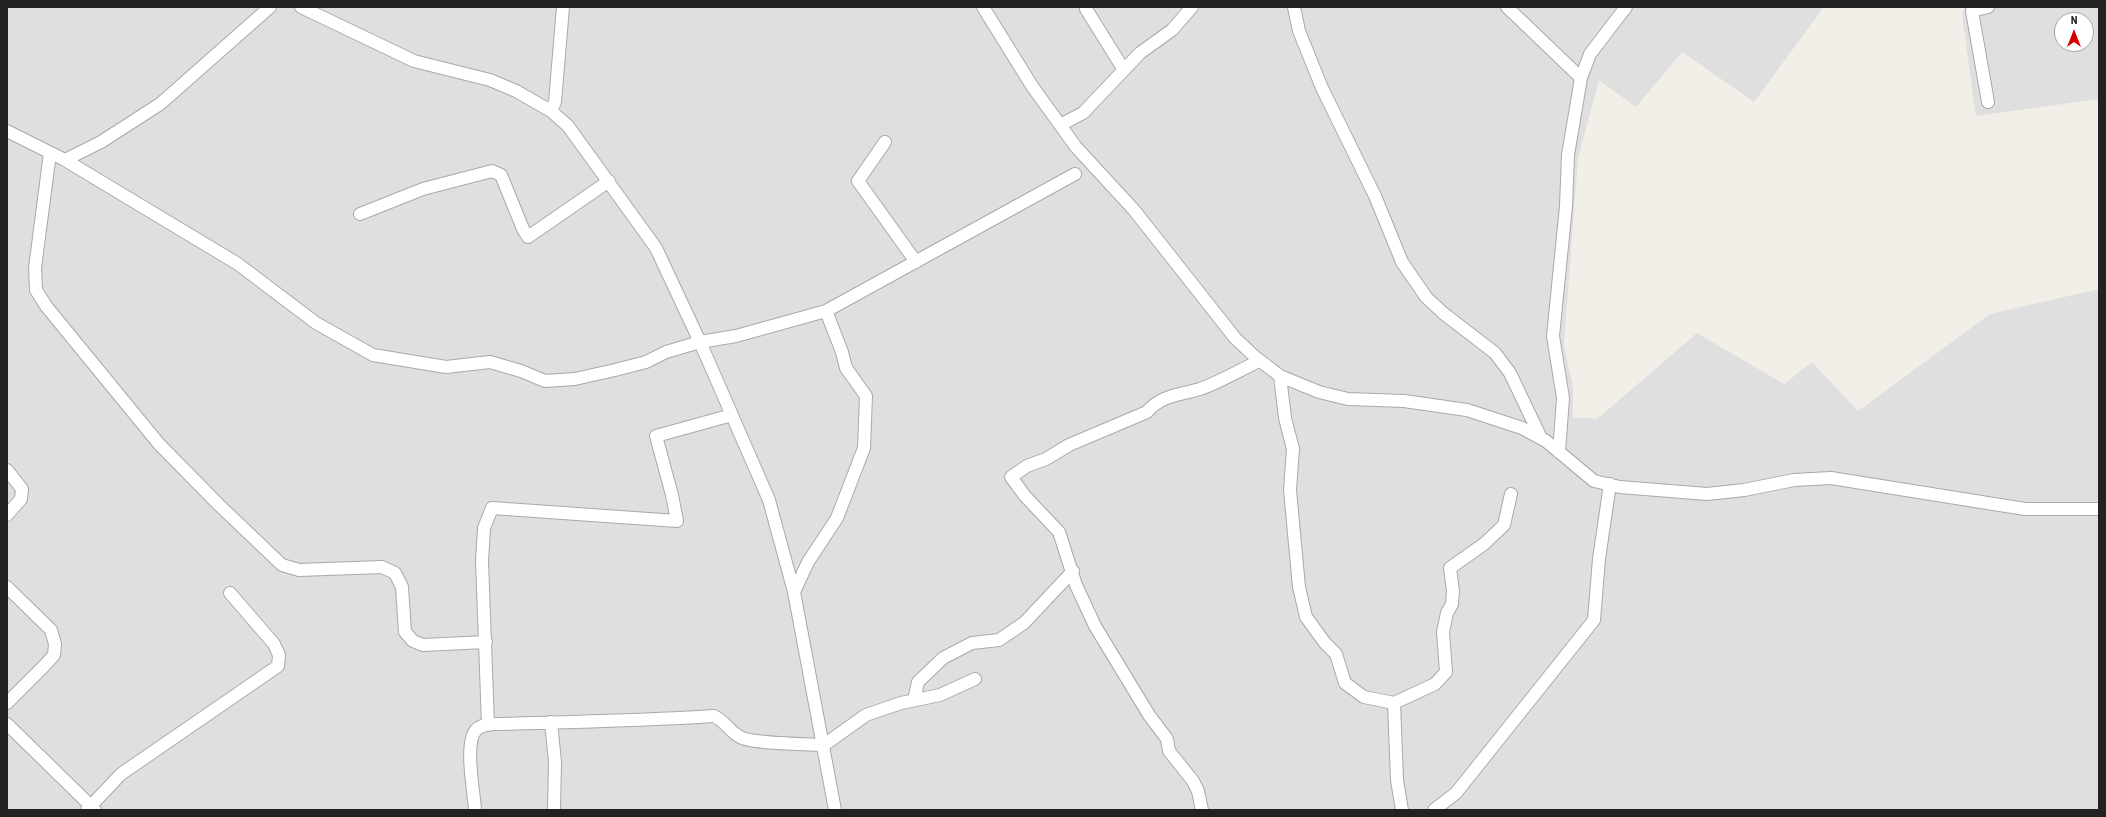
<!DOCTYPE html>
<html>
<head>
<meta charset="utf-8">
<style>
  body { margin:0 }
  #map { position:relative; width:2106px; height:817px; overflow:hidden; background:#f2efe9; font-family:"Roboto Condensed",sans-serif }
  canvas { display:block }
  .frame { position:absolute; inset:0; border:8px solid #222; pointer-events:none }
  .north { position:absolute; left:2054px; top:12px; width:40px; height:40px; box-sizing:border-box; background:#fff; border:1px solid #a7a7a7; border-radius:50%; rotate:0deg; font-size:11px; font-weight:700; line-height:16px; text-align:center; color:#222 }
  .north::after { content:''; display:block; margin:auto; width:14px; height:18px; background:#d40000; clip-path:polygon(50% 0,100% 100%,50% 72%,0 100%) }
</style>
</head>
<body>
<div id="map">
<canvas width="2106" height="817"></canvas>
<div class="frame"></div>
<div class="north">N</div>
</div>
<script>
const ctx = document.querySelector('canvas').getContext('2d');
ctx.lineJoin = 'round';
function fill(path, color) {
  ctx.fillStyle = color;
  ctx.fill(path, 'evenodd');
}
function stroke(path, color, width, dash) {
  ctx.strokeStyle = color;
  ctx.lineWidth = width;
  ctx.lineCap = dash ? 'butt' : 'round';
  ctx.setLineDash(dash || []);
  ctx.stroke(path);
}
fill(new Path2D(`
  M7 7H1824L1754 102 1682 52 1636 107 1599 80 1578 158 1564 346 1573 388V417L1597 419 1697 333 1784 384 1812 362 1858 411 1990 314 2099 289V810H7Z
  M1965 7H2099V99L1976 116 1962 15ZM2062 20H2086V44H2062Z`), '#e0dfdf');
const minor = new Path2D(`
  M301 7 414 61 490 80 516 91 551 111 568 126 656 248 700 342 769 500 794 592 835 810
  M983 7 1032 86 1076 147 1134 210 1235 338 1254 356 1280 376 1319 392 1348 399 1404 401 1467 410 1522 428 1546 441 1594 481 1620 487 1707 494 1744 490 1794 480 1831 478 2025 509H2099
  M1294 7 1299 31 1322 88 1375 196 1402 262 1426 297 1443 313 1495 353 1510 373 1541 438
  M1507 7 1581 78
  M1973 7 1972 11 1988 102
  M1086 9 1124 70
  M1972 11 1988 7
  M551 111 555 102 563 7
  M1060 125 1083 113 1140 53 1172 30 1192 7
  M7 131 65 160 238 264 316 323 373 355 446 367 490 362 521 371 545 381 575 379 615 370 646 362 666 352 700 342 736 336 826 311 1075 174
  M885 142 858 181 916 262
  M50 153 35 268 36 290 46 306 159 444 219 505 282 565 299 570 382 567 395 573 402 587 405 632 413 641 423 645 486 642
  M65 160 101 142 160 104 270 7
  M360 214 423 189 492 171 501 175 523 229 528 237 609 181
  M1280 376 1285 418 1293 449 1290 490 1299 587 1306 617 1325 643 1336 654 1345 683 1364 697 1394 703
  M1559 452 1563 398 1553 336 1566 206 1568 155 1581 78 1590 54 1626 7
  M7 470 22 489 21 499 7 515
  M7 587 51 630 55 644 54 655 44 666 7 703
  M794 592 808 562 837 518 864 448 866 396 846 368 842 352 826 311
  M914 700 918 682 943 658 972 643 999 640 1024 623 1073 571
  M551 722 555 762 554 810
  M7 724 95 810
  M488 725 482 561 484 528 492 508 677 521 672 495 656 436 732 415
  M87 810 121 774 278 666 279 655 274 644 230 593
  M475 810C474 792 464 743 476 730 480 725 487 725 493 724 567 722 640 721 714 716 725 721 729 731 740 737 753 744 807 744 824 745L866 715 901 703 940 695 975 679
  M1202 810 1198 791 1193 781 1169 751 1167 739 1149 715 1095 626 1076 585 1059 532 1025 496 1011 477 1027 466 1046 459 1069 445 1147 412C1161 395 1180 395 1200 389 1220 382 1240 370 1259 361
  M1402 810 1397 780 1394 703 1435 684 1446 672 1443 632 1447 613 1452 604 1453 591 1450 568 1484 544 1504 525 1511 494
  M1434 810 1456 793 1594 620 1599 559 1610 484`);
stroke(minor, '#a9a9a9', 14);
stroke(minor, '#fff', 12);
</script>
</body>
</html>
